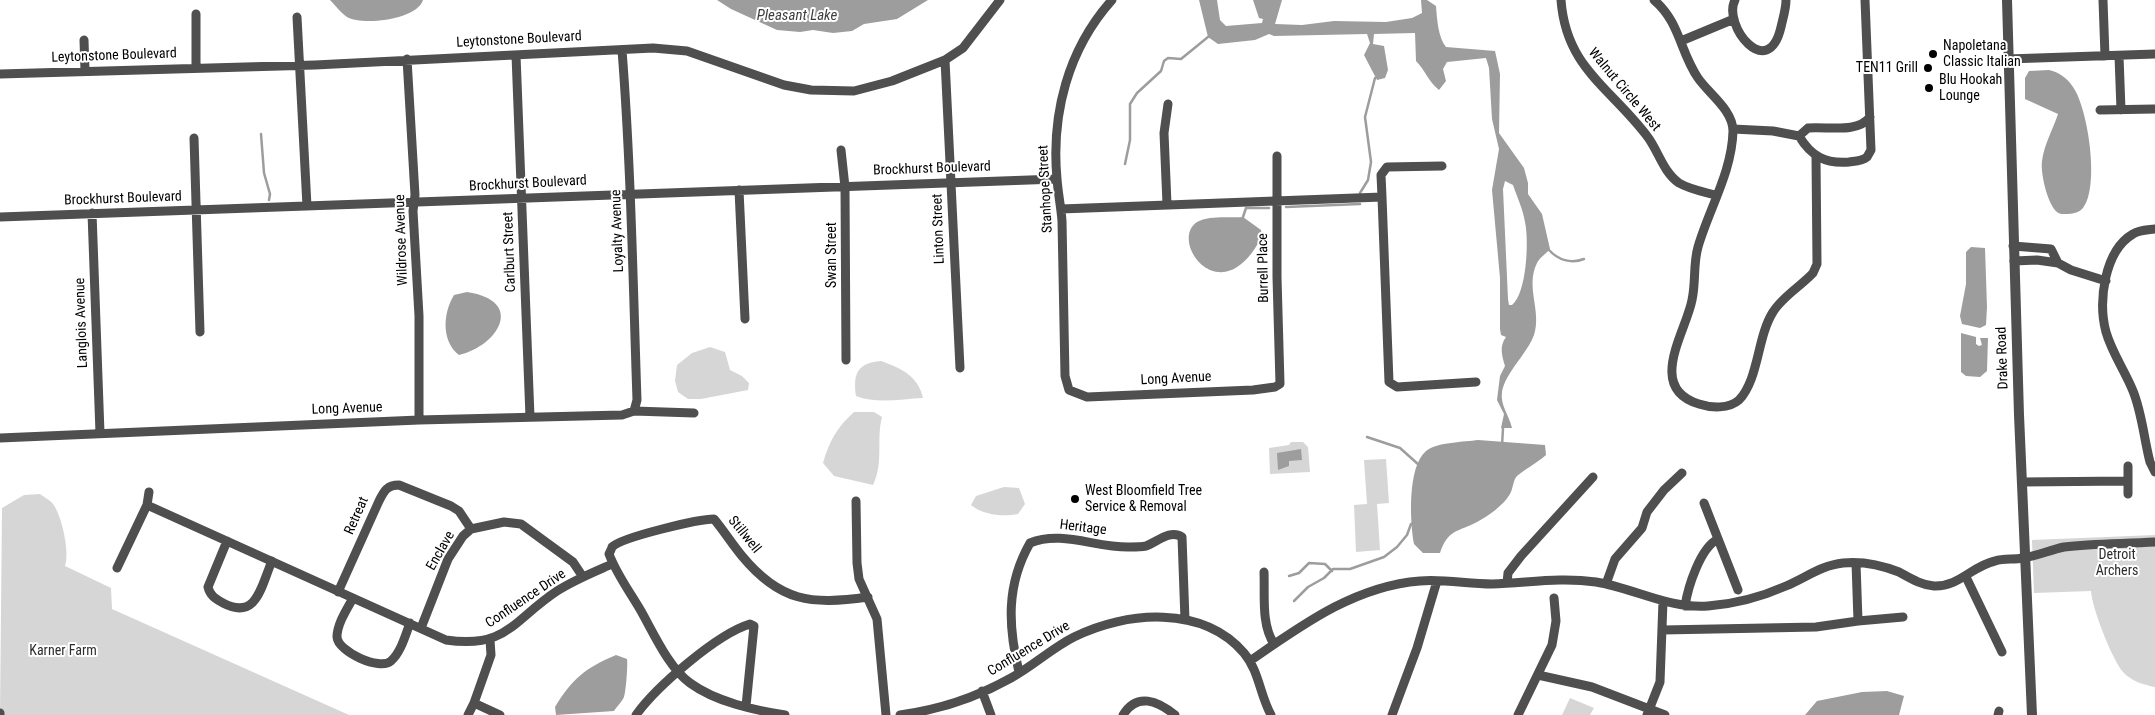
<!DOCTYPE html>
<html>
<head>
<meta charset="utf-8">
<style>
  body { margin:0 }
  canvas { display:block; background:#fff }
</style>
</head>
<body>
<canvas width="2155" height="715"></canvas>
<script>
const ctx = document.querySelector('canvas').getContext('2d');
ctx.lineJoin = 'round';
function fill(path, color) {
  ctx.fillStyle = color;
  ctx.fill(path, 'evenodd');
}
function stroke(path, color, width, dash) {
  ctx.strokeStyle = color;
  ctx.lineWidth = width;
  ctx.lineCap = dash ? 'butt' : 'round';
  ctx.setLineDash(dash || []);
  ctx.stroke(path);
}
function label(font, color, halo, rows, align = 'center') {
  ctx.font = font + ' "Roboto Condensed",sans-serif';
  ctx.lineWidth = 4;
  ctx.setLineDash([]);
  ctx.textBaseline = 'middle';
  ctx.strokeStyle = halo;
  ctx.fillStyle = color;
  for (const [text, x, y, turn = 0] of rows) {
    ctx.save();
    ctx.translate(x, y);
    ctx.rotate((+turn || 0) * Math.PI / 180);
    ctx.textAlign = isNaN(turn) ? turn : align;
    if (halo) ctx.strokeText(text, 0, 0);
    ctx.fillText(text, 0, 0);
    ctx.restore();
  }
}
fill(new Path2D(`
  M710 347 725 352 730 370 742 376 749 383 748 390 701 399H688L678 392 675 381 677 365 692 353Z
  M881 361C900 368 918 375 923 398 902 399 876 404 856 396 853 374 857 363 881 361Z
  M854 412H874L882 417C876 440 884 463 873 485L834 476 823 463C829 442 837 427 854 412Z
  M1291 442H1303L1308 447 1310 472 1270 474 1269 448 1289 445Z
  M1386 459 1389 503 1377 504 1380 550 1356 552 1354 505 1367 504 1364 460Z
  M1004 487 1019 488 1025 504 1018 514C1003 517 983 515 971 505L976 496Z
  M40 494C44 497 50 500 53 504 62 516 70 553 65 566L111 588 112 609 349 715H0L2 508 24 495Z
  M2155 535V687C2144 685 2131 681 2123 672 2112 659 2092 608 2091 591L2034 593 2032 540Z
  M1570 698 1594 708 1590 715H1562Z`), '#d6d6d6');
fill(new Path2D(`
  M330 0H423C417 20 362 26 347 17 341 13 335 5 330 0Z
  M717 0H928L897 19 864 24 852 31 833 33 813 30 800 32 777 30 731 9Z
  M1199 0H1217L1220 20 1226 26 1262 23 1263 19 1259 18 1253 0H1282L1275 24 1302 25 1334 21 1386 22 1412 18 1422 13 1421 0H1427L1436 6C1437 19 1438 37 1446 47L1495 51 1500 74 1499 133 1524 168 1528 183V194L1542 214 1550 249C1546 254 1540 257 1537 263 1525 287 1542 311 1534 335 1527 354 1505 373 1502 392 1500 405 1509 415 1512 428H1501L1504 414 1497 400 1500 376 1505 366C1502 356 1499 346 1506 337L1501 335 1500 329V278L1492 190 1499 149 1492 119 1489 68 1486 58 1447 62 1443 69 1446 81 1439 90C1428 81 1425 70 1416 61L1415 33 1374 34 1373 44 1384 46 1388 70 1385 78 1377 80 1364 55 1370 43 1367 34 1274 36 1269 34 1255 40 1218 44 1208 37ZM1505 181 1513 185C1517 197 1523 209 1525 222 1529 240 1527 293 1512 305H1509L1508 299 1503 189Z
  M2049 70C2059 72 2067 78 2073 87 2088 108 2100 187 2083 208 2078 214 2070 214 2062 214 2049 214 2040 173 2042 161 2044 145 2053 129 2058 114L2025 99V78L2029 71Z
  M1243 217 1261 230 1262 236C1222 316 1168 241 1197 222 1209 215 1229 218 1243 217Z
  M1971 247 1985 248 1987 307 1986 325 1980 328 1962 324 1960 316 1966 284V252Z
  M467 292C526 301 498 346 459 355 441 341 443 313 454 295Z
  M1961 333 1976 337V344L1979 346 1982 345 1980 338H1988L1987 371 1980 377 1966 376 1961 372Z
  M1478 440 1545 445 1546 455C1537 463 1524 470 1517 476 1513 480 1513 489 1510 494 1504 505 1488 516 1477 522 1458 532 1448 529 1440 553H1423L1414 544C1410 523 1407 467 1426 451 1437 442 1465 442 1478 440Z
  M1301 449 1302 460 1289 461V466L1278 470 1277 453Z
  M616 655 627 659C628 664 626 692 624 697 622 702 617 706 614 711L556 715 555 707C572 679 585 668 616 655Z
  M1887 691 1904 696 1899 715H1805L1817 701 1862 692Z`), '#9d9d9d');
stroke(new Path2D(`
  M261 134 264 173 270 194 269 200
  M1125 164 1130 140V104L1137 93 1161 71 1164 61 1168 58 1181 59 1208 37
  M1360 193 1368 180 1371 162 1365 117 1375 78
  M1286 207 1360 204
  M1243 217 1246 208H1269
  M1549 250C1558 260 1571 264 1584 259
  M1367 437 1400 448 1419 465
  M1502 446 1503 428
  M1289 576 1299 573 1309 563 1325 564 1332 571
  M1294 601 1308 587 1324 578 1333 569H1350L1384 557 1397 547 1407 535 1411 524 1413 523`), '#9d9d9d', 2.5);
stroke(new Path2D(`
  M1112 0C1068 49 1051 114 1057 179 1058 193 1061 207 1062 221 1063 273 1064 325 1065 376L1069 390 1087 397 1253 390 1275 387 1280 384 1277 277V156
  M1561 0C1566 68 1610 87 1647 136 1658 150 1663 172 1679 183 1689 189 1704 192 1715 195
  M1654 0C1680 22 1680 52 1698 78 1709 94 1733 110 1733 131 1732 172 1709 209 1698 247 1693 264 1696 282 1692 300 1686 332 1646 388 1699 404 1711 408 1729 409 1739 400 1759 379 1757 337 1773 312 1782 297 1801 286 1813 273L1817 264 1816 157
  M1735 0C1722 25 1768 83 1781 27 1783 18 1786 9 1786 0
  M2103 0 2105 56
  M196 14V67
  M297 17 307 206
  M84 40 85 71
  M1681 41 1734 19
  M622 50C631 166 633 283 637 400L634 411
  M516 55 530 417
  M2119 56 2121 110
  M407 59 415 195 413 211 419 316V420
  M2008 59 2155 54
  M945 60 960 368
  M0 74 315 65 653 48 687 51 784 85 811 90 854 91 892 81 945 60 963 48 1000 0
  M2100 110 2154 109
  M1733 129 1773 131 1799 136C1811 156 1825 164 1849 162 1856 161 1862 161 1867 157L1871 150 1865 0
  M1799 136 1808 128C1827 126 1857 134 1870 117
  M194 138 200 332
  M841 150 845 187 846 360
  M739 190 745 319
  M1382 197 1389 382 1397 387 1476 382
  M1167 204 1164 133 1168 104
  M1061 209 1382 197 1381 175 1387 167 1442 166
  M92 213 100 433
  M0 217 1057 179
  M2155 229C2148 230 2139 230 2133 234 2104 251 2098 302 2106 332 2112 353 2125 371 2133 391 2142 413 2144 439 2150 462L2155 472
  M2013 246 2051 249 2058 263 2037 260 2014 261
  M2058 263 2071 270 2106 281
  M0 438 419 420 622 415 634 411 694 413
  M2128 466V494
  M2022 482 2128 481
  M856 501 857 563 859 579 877 619 886 715
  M1704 503 1738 590
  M147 505 149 492
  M227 541 208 587C210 596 216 599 223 603 257 621 261 586 272 561
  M117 568 147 505 446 640C507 649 513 620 557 591 574 580 594 572 612 564
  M1264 572C1265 596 1261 624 1274 644
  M1966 577 2002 652
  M1507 583 1508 573 1521 556 1593 477
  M1606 584 1615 559 1642 528 1647 512 1664 490 1682 473
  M338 592 379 501C384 491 387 485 399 485L451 506 459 511 471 529
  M353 598C347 609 337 624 337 637 338 652 380 671 391 661 401 652 405 636 410 623
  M1685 606C1688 587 1700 548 1718 539
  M1858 621 1903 617
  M421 628 448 559 463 536 471 529 504 522 521 524 573 562 583 577
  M1663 630 1816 627 1858 621 1856 563
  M490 640 491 655 474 703 500 715
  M1250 661C1302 625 1355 586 1420 581 1444 579 1468 584 1492 584 1528 583 1559 577 1596 582 1634 588 1669 609 1708 606 1735 604 1761 597 1786 586 1805 578 1822 565 1843 563 1862 561 1881 565 1899 572 1910 578 1921 585 1934 586 1959 587 1972 566 1995 561 2004 558 2014 560 2023 558 2037 556 2050 550 2064 547 2094 543 2125 544 2155 542
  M1019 672C1008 626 1006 585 1030 543 1062 530 1096 548 1130 547 1135 547 1141 547 1146 546 1157 542 1170 529 1182 537L1185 620
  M1538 675 1592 687 1665 715
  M982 691 991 715
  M0 713V715
  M468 715 474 703
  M636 715C656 687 717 634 750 624L754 626 746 706
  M785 715C754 710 716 702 690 683 669 668 654 634 641 611 630 592 617 575 609 554 609 554 612 548 612 547 622 537 699 519 714 519 724 531 732 544 742 556 780 602 811 605 868 597
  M900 715C938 710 977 697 1011 678 1033 666 1052 648 1074 637 1126 611 1203 605 1244 653 1259 671 1260 695 1271 715
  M1123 715C1137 692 1158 701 1175 715
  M1392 715 1417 648 1437 581
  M1518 715 1552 645 1556 621 1554 598
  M1647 715 1660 682 1663 601
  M1998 715 1999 711`), '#4f4f4f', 9);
stroke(new Path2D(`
  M2007 0 2019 415 2032 715`), '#4f4f4f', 10);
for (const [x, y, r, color] of [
  [1933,54,5,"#000"],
  [1928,68,5,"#000"],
  [1929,88,5,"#000"],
  [1075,499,5,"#000"]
]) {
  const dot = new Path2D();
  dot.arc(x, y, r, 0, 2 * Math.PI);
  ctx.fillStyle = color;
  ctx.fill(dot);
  stroke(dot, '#fff', 2);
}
label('14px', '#000', '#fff', [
  ["Leytonstone Boulevard",519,40,-3],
  ["Leytonstone Boulevard",114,56,-2],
  ["Walnut Circle West",1624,90,50],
  ["Brockhurst Boulevard",932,169,-2],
  ["Brockhurst Boulevard",528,184,-3],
  ["Stanhope Street",1046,189,-93],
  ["Brockhurst Boulevard",123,199,-2],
  ["Linton Street",939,229,-92],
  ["Loyalty Avenue",618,231,-92],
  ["Wildrose Avenue",402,240,-92],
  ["Carlburt Street",510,252,-92],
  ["Swan Street",832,255,-90],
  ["Burrell Place",1264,268,-91],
  ["Langlois Avenue",82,323,-92],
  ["Drake Road",2003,358,-92],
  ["Long Avenue",1176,379,-3],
  ["Long Avenue",347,409,-2],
  ["Retreat",357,516,-66],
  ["Heritage",1083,528,7],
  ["Stillwell",744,535,51],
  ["Enclave",441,551,-60],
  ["Confluence Drive",526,599,-34],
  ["Confluence Drive",1029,649,-31]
]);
label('14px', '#000', '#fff', [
  ["Napoletana",1943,46],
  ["Classic Italian",1943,62],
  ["TEN11 Grill",1918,68,"right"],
  ["Blu Hookah",1939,80],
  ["Lounge",1939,96],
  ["West Bloomfield Tree",1085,491],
  ["Service & Removal",1085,507]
], 'left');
label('14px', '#2d2d2d', '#fff', [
  ["Detroit",2117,555],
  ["Archers",2117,571],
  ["Karner Farm",63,651]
]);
label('italic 15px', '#3e3e3e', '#fff', [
  ["Pleasant Lake",797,16]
]);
</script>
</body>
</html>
